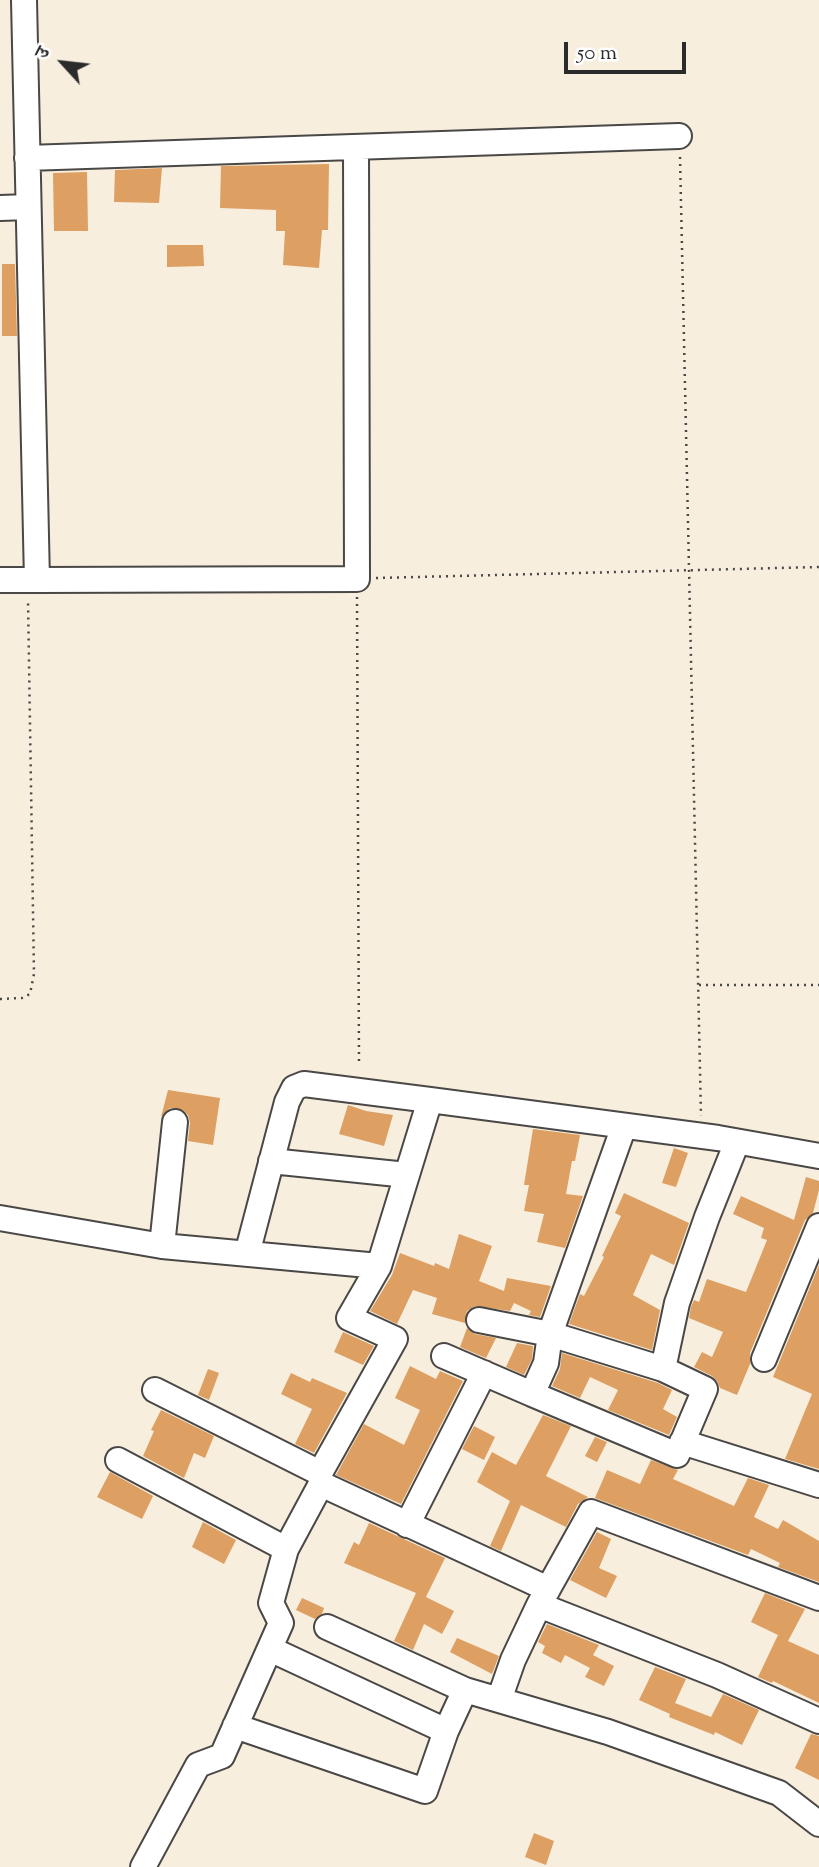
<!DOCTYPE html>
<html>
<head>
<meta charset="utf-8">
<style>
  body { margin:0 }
  #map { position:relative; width:819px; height:1867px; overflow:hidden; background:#f7eede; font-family:"Sorts Mill Goudy","Noto Serif Devanagari",serif }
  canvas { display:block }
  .north { position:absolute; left:28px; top:28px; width:70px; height:70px; -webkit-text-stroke:5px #fff; paint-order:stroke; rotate:297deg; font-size:19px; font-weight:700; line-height:28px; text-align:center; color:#2b2b2b }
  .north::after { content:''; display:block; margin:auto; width:24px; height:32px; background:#2b2b2b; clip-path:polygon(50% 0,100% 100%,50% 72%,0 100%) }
  .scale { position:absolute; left:564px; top:42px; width:122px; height:32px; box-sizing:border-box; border:4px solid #2b2b2b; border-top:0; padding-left:9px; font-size:21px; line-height:24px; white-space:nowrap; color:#2b2b2b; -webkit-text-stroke:5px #fff; paint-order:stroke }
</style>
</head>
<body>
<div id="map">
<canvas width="819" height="1867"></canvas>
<div class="north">उ</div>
<div class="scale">50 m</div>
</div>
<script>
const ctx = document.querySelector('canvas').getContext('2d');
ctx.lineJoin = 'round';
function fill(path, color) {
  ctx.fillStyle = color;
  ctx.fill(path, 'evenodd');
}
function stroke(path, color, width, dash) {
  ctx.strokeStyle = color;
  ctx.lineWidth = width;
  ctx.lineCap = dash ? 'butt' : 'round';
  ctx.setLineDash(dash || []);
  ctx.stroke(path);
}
fill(new Path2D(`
  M329 164 328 230H322L319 268 283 265 285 231H276V210L220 208 221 166Z
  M162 168 159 203 114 202 115 170Z
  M87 172 88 231H54L53 173Z
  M167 245H203L204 266 167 267Z
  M2 264H15L17 336H2Z
  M168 1090 220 1098 213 1145 188 1141 190 1123 188 1115 183 1110 170 1108 161 1117Z
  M348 1105 366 1111 393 1115 384 1146 339 1134Z
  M533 1129 580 1135 575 1161H572L566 1194 583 1196 565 1248 537 1242 544 1214 524 1211 529 1185H524Z
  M674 1148 688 1153 676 1187 662 1183Z
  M806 1177 819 1181V1190L813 1213 805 1220 750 1353V1364L737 1395 720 1388 717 1381 712 1376 694 1367 702 1352 712 1357 723 1332 689 1318 691 1307 694 1300 699 1302 707 1279 746 1292 767 1240 761 1238 764 1228 733 1214 741 1196 794 1220Z
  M624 1193 689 1223 674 1265 651 1254 633 1295 660 1310 652 1350 569 1324 580 1294 584 1296 604 1257 602 1256 621 1216 615 1213Z
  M459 1234 492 1246 479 1281 504 1291 507 1278 551 1286 540 1317 529 1315 531 1311 514 1303 510 1311 475 1306 467 1311 465 1323 432 1314 437 1298 413 1290 397 1324 370 1311 392 1275 400 1253 434 1266 435 1263 449 1269Z
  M819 1265V1469L785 1459 812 1394 773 1377Z
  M467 1328 475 1334 496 1338 486 1358 460 1347Z
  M343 1332 374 1346 363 1365 334 1352Z
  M517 1343 533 1346 532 1359 524 1375 506 1367Z
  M562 1353 658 1383 672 1390 663 1409 677 1417 669 1435 608 1410 618 1390 590 1377 580 1398 552 1386 560 1369Z
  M410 1366 436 1379 440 1371 463 1381 401 1504 336 1475 364 1424 404 1445 420 1410 395 1398Z
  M208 1369 219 1373 209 1400 198 1395Z
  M291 1373 310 1382 312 1378 347 1393 314 1453 295 1444 312 1409 281 1394Z
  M161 1410 214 1436 205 1458 194 1453 184 1478 143 1456 154 1431 151 1430Z
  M543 1415 571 1426 546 1476 588 1497 578 1504 566 1527 521 1505 501 1551 490 1546 510 1501 477 1482 492 1452 516 1465Z
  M474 1426 495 1437 484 1460 462 1449Z
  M595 1437 607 1442 597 1462 585 1456Z
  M651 1460 678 1470 673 1479 734 1506 748 1478 769 1485 754 1517 778 1529 783 1520 819 1541V1582L778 1567 780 1563 751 1549 748 1555 595 1498 607 1470 640 1484Z
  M110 1472 153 1496 142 1519 97 1497Z
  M203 1522 236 1540 224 1564 192 1547Z
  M369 1523 445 1558 426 1597 454 1611 442 1634 424 1624 413 1650 394 1641 416 1593 344 1563 354 1542 359 1545Z
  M597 1532 611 1539 599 1568 617 1576 606 1598 570 1580Z
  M765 1593 805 1609 788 1641 819 1655V1703L773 1681 772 1683 758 1677 778 1635 751 1622Z
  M302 1598 324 1608 322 1614 315 1619 296 1610Z
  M547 1624 599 1645 593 1655 614 1666 604 1686 585 1677 590 1668 565 1655 561 1663 542 1653 545 1646 538 1642Z
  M457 1638 499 1656 492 1674 450 1652Z
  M655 1667 686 1679 675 1703 711 1717 723 1694 759 1710 742 1745 715 1732 714 1735 669 1717 670 1714 639 1700Z
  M811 1734 819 1736V1780L795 1768Z
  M534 1833 554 1841 546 1865 525 1857Z`), '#dd9f62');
const minor = new Path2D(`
  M27 158 679 136
  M0 208 28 207
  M0 580H37L24 0
  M37 580 357 579 356 148
  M624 1126 550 1334 663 1369
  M271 1161 407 1175
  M0 1218 162 1246 379 1266 430 1100 718 1138 819 1156
  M162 1246 175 1122
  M247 1254 287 1102 294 1088 304 1084 430 1100
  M479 1320 550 1334 546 1363 532 1394 677 1455 705 1389 663 1369 677 1303 707 1217 737 1142
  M444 1356 532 1394
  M764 1359 819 1226
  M155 1390 320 1473
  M682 1442 819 1485
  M118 1460 286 1549 321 1484 320 1473 395 1339 349 1318 379 1266
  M321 1484 548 1589 539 1605 717 1675 819 1721
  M407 1525 484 1373
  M548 1589 591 1512 819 1598
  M327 1627 465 1690 608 1732 779 1793 819 1824
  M270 1649 446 1731 465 1690
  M499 1700 513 1660 539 1605
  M235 1726 425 1791 446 1731
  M143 1867 198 1765 222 1756 281 1623 271 1603 286 1549`);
stroke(minor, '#4a4846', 28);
stroke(new Path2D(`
  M680 157 701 1116
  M376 578 819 567
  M357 597 359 1063
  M699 985H819
  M0 999 22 998 30 994 34 974 28 600`), '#4a4846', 2.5, [2, 5]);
stroke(minor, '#fff', 24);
</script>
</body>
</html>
